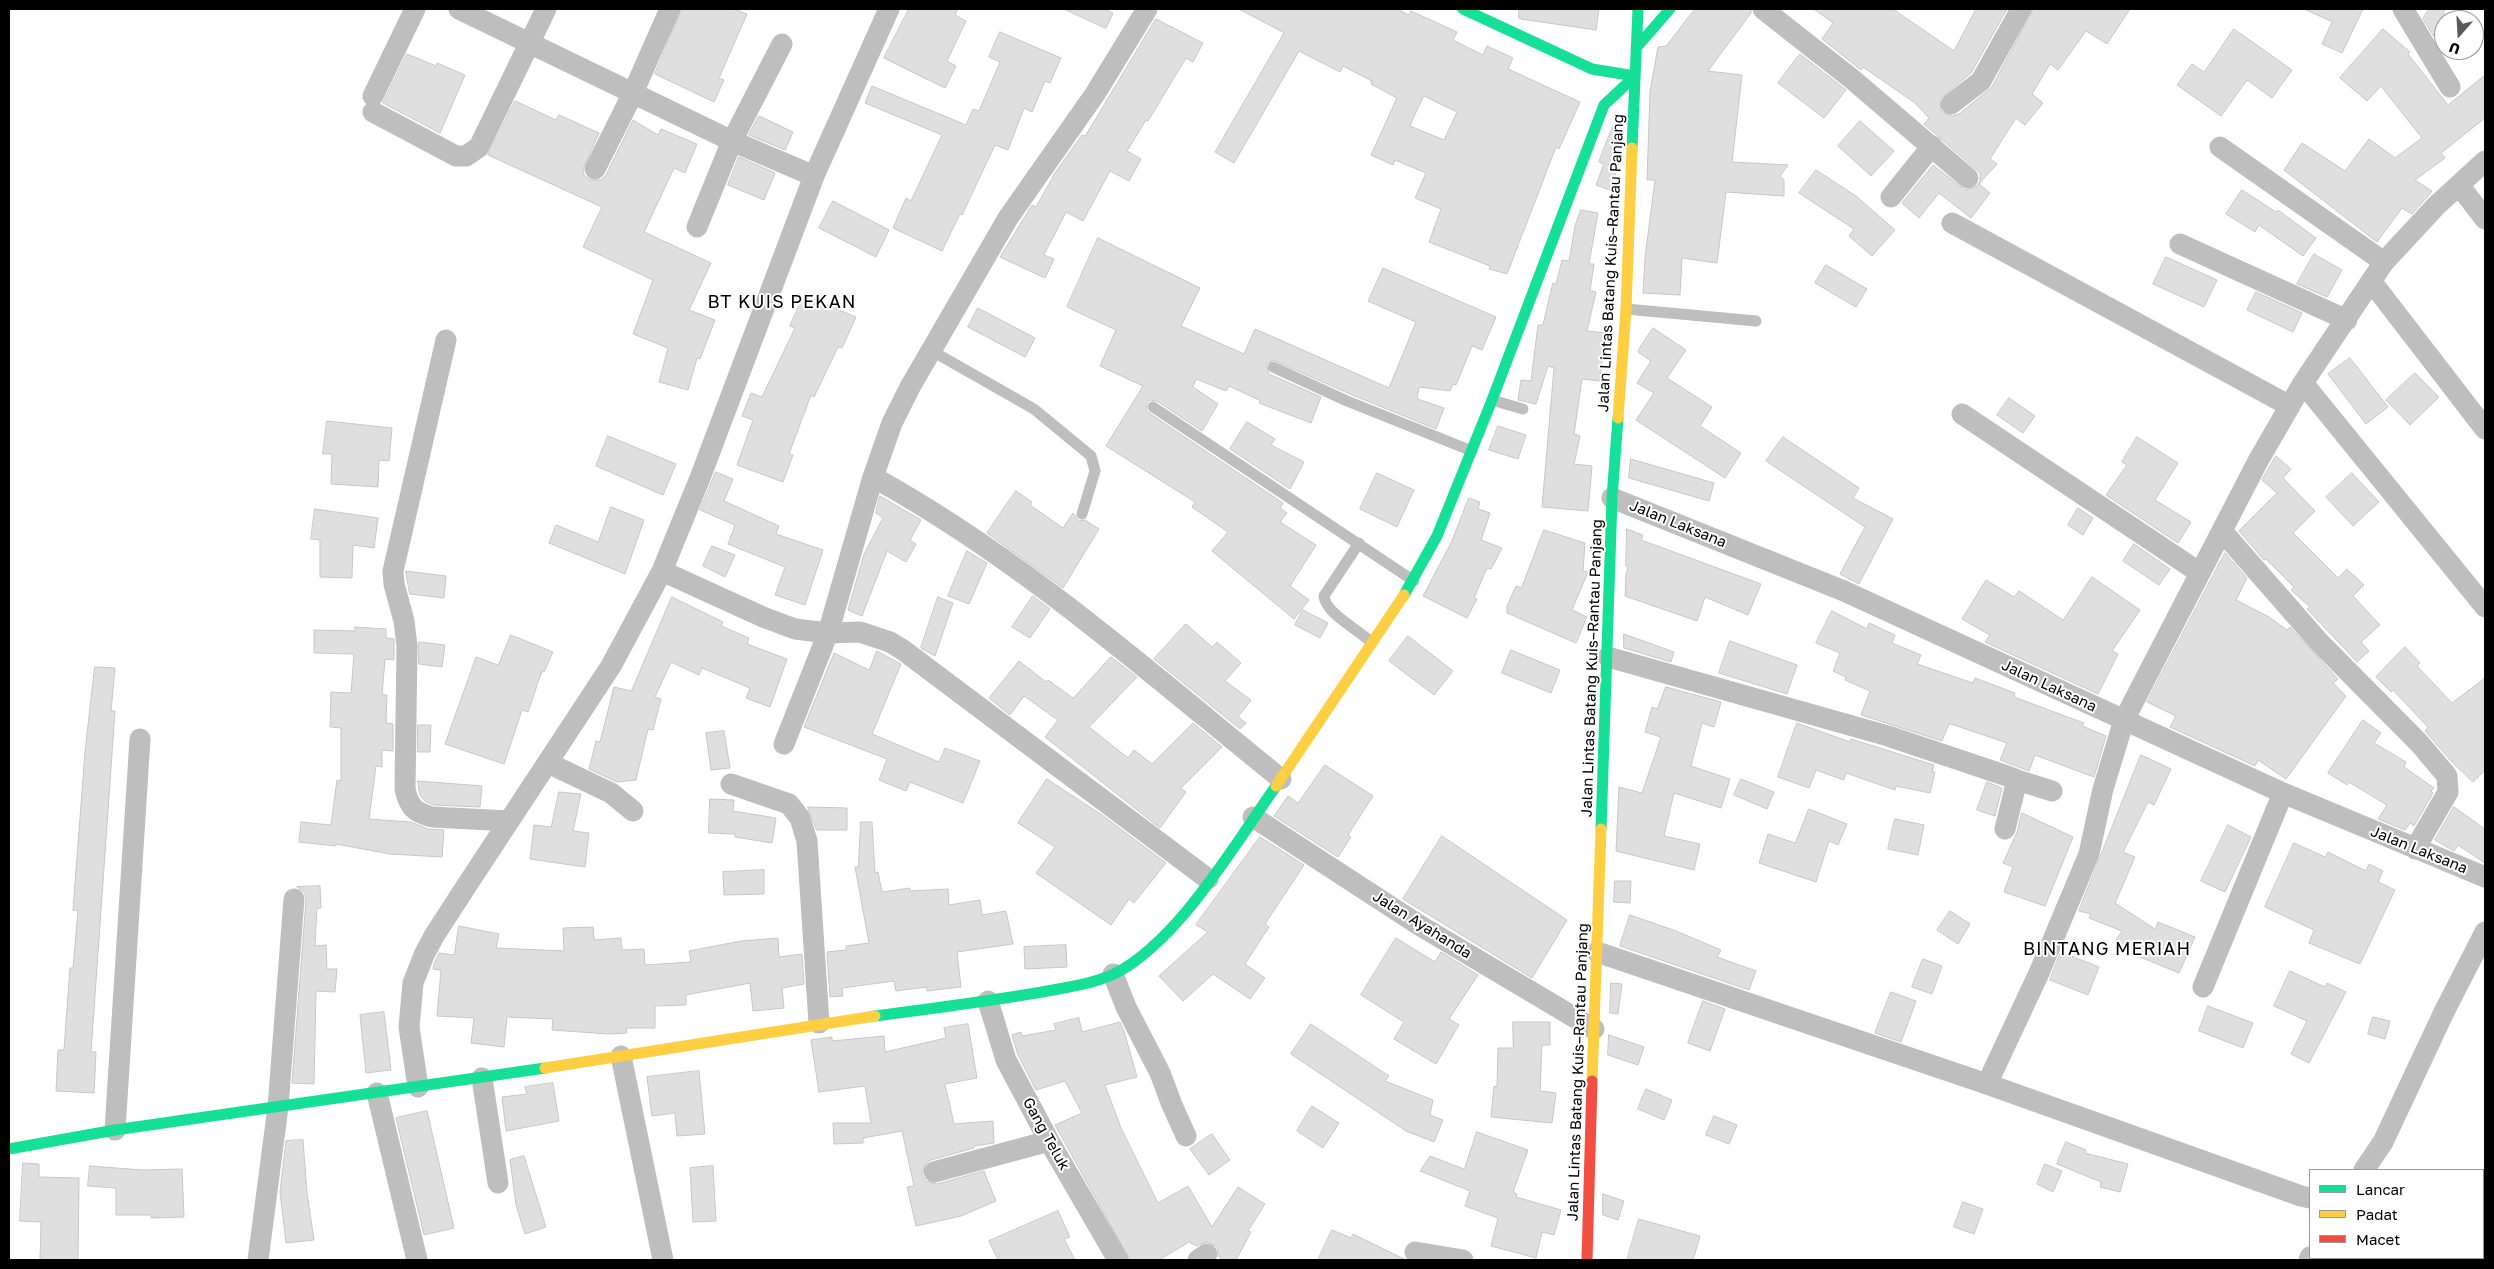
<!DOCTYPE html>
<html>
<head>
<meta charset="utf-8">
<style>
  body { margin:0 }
  #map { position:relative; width:2494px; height:1269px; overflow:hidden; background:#fff; font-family:"Golos Text",sans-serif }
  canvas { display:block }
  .frame { position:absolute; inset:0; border:10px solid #000; pointer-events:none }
  .legend { position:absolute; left:2309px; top:1169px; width:175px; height:90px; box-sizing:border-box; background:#fff; border:1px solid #999; margin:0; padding:6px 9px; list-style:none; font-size:15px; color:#000 }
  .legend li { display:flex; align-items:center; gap:10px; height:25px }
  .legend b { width:25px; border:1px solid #999 }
  .north { position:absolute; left:2434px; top:10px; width:50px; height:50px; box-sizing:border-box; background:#fff; border:1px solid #999; border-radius:50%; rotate:199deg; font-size:14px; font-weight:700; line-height:20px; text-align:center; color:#000 }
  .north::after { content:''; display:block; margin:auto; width:18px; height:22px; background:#595959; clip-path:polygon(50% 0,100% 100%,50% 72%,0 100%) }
</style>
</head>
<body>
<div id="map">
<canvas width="2494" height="1269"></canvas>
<div class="frame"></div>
<ul class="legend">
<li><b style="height:6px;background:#16e098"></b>Lancar</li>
<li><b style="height:6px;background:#ffcf43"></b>Padat</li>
<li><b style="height:6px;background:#f24e42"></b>Macet</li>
</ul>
<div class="north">U</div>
</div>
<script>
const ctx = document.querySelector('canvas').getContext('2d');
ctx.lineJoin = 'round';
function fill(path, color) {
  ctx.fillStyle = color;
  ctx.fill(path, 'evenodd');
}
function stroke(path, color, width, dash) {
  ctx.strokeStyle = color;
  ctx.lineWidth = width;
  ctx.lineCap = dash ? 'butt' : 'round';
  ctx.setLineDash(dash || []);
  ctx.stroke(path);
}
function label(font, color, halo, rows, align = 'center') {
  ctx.font = font + ' "Golos Text",sans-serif';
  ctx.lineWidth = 4;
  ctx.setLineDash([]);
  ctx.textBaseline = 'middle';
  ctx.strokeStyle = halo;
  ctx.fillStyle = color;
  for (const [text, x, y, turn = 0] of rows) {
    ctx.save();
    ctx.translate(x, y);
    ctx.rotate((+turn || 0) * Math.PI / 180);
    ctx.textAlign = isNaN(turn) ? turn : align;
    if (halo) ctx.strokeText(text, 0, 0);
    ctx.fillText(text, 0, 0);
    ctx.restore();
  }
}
const building = new Path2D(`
  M682 9H734L747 14 719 78 724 80 714 102 655 74Z
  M909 9H958L955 15 966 21 947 61 956 66 945 88 884 58Z
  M1064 9H1104L1113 13 1106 28Z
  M1239 9H1397L1409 15 1411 11 1457 32 1453 40 1483 55 1487 46 1513 58 1508 69 1580 102 1559 149 1556 147 1507 274 1489 269 1490 266 1429 242 1441 209 1415 198 1426 173 1395 160 1393 165 1371 155 1397 98 1371 84 1372 81 1343 66 1340 72 1299 51 1234 163 1215 152 1284 33ZM1424 96 1457 112 1444 140 1410 126Z
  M1519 9H1599L1596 30 1521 19 1519 18Z
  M1695 9H1751V13L1708 71 1742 75 1732 162 1788 165 1780 176 1784 180V196L1726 192 1717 263 1682 258 1680 295 1643 293 1645 258 1655 180H1647L1650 92 1658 47 1666 46Z
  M1814 9H1893L1954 51 1976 9H2007L1971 73 1940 99 1941 111 1952 116 1959 114 1992 87 2033 9H2130L2107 44 2086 31 2058 70 2050 64 2032 94 2043 103 2025 125 2016 118 1990 159 1997 164 1979 184 1990 193 1971 218 1939 193 1919 218 1902 203 1933 165 1965 190 1977 186 1980 181V173L1924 124 1929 118 1915 103 1863 67 1861 70 1822 39 1833 23Z
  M2304 9H2363L2342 53 2322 44 2332 22Z
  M2429 9H2444V44L2436 40 2423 19Z
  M1156 19 1203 43 1193 62 1186 58 1148 121 1146 120 1127 151 1141 159 1129 181 1110 171 1083 221 1066 212 1044 255 1054 259 1045 278 1000 257 1032 205 1036 207 1055 173 1082 135 1085 136Z
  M2234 29 2292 70 2272 98 2247 80 2221 116 2177 85 2192 64 2204 72Z
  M2383 29 2410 52 2408 54 2448 105 2485 75V118L2441 153 2445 158 2415 180 2432 191 2428 196 2412 214 2402 208 2377 242 2284 170 2302 143 2345 171 2369 139 2395 158 2422 138 2381 86 2367 101 2340 78Z
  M1000 32 1061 58 1050 83 1045 81 1032 112 1024 108 1008 150 995 145 962 215 960 214 942 251 893 228 906 198 911 201 942 135 865 103 872 86 966 125 973 109 979 111 1000 62 989 57Z
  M407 54 436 66 437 63 465 75 440 133 383 103Z
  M1800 54 1846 90 1824 118 1778 83Z
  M515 101 556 120 559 115 599 133 583 169 584 175 590 180H601L606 175 633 120 658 135 661 129 697 144 685 173 674 168 644 232 711 263 689 310 715 320 700 359 697 358 688 390 659 382 668 348 633 334 653 280 583 247 602 207 488 155Z
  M759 116 793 132 785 150 749 135Z
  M1860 121 1894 151 1871 176 1838 146Z
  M1613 126 1618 128 1615 192 1596 185 1604 164 1599 162Z
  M739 157 775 173 764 200 728 185Z
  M1816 170 1856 196 1895 230 1872 256 1849 236 1854 229 1799 193Z
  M2242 190 2276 212 2278 210 2316 238 2303 256 2259 225 2255 232 2226 214Z
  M833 201 889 230 876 257 819 228Z
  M1581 210 1598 213 1589 264H1594L1590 291 1596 292 1587 331 1605 333 1600 381 1582 379 1574 434 1580 436 1574 464 1592 466 1588 511 1542 507 1554 368 1548 366 1536 404 1518 400 1521 380 1531 381 1538 325H1543L1552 286 1553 283 1556 284 1562 260 1569 261 1575 226Z
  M1098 238 1200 288 1181 326 1244 354 1255 329 1389 388 1416 322 1368 301 1383 268 1496 317 1482 350 1472 346 1456 385 1453 384 1450 391 1419 387 1417 399 1444 408 1436 429 1350 394 1273 360 1266 364 1269 374 1321 397 1311 423 1259 403 1261 401 1229 386 1226 391 1196 379 1193 387 1218 404 1202 431 1157 401 1150 400 1147 403 1146 410 1149 413 1283 503 1280 508 1287 513 1280 522 1316 545 1290 586 1309 600 1294 619 1212 551 1228 532 1192 507 1195 502 1106 446 1143 386 1100 366 1116 330 1067 307Z
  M2314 254 2342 270 2327 297 2297 284Z
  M2166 257 2217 280 2204 307 2153 284Z
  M1826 265 1867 289 1856 307 1815 283Z
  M2256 292 2302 313 2293 332 2247 310Z
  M804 295 856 317 842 348 838 347 814 397 811 395 789 454 793 455 783 482 737 465 753 420 742 416 751 393 762 397 795 328 790 326Z
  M978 308 1035 338 1025 357 968 327Z
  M1653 328 1686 350 1667 378 1712 407 1700 426 1741 453 1725 478 1636 420 1654 393 1637 383 1651 361 1638 352 1639 349Z
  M2350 358 2388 407 2366 424 2328 374Z
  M2415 373 2439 397 2410 425 2386 400Z
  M2009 398 2035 416 2023 433 1997 415Z
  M327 421 392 428 389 461 379 460 378 487 331 484 332 454H323Z
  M1247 422 1275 439 1271 445 1304 462 1290 489 1230 449Z
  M1498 426 1526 435 1518 459 1489 450Z
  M608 436 676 464 663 495 596 466Z
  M1783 437 1859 488 1853 498 1893 519 1859 584 1840 574 1865 527 1766 461Z
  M2137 437 2178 463 2155 500 2191 522 2178 543 2106 495 2127 465 2122 462Z
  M2276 456 2291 469 2283 478 2315 511 2293 533 2338 578 2347 569 2364 585 2353 596 2380 625 2361 642 2369 651 2357 662 2307 609 2310 607 2291 590 2294 587 2266 559 2264 560 2239 531 2277 493 2262 480Z
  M1631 459 1714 483 1709 501 1629 478Z
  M716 472 733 479 724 501 779 526 776 534 823 550 805 605 775 595 785 567 728 544 735 525 700 510Z
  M1377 473 1414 490 1397 527 1360 509Z
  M2352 473 2379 502 2353 526 2326 497Z
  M1016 491 1032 502 1030 505 1063 528 1073 513 1079 521 1085 520 1099 529 1063 588 987 533Z
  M880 496 921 520 910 540 916 544 906 562 887 551 862 616 848 610 864 554 883 518 876 513Z
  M1469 498 1480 502 1478 509 1490 513 1481 540 1502 548 1491 569 1487 568 1474 598 1477 599 1467 618 1423 596 1451 543Z
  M611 507 644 520 625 574 549 543 556 525 598 542Z
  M2078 508 2093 518 2083 535 2068 525Z
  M315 509 378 518 374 548 353 545 352 578 320 577V540L311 539Z
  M1627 529 1643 535 1641 540 1761 584 1748 615 1705 597 1697 621 1625 596 1626 575 1628 567 1626 566Z
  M1544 530 1585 543 1583 571 1588 572 1572 610 1587 617 1576 643 1507 613V606L1516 586 1521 588Z
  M2134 544 2170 569 2159 585 2123 561Z
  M712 546 735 555 725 577 703 566Z
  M967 551 987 563 969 604 948 596Z
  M2225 553 2247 578 2236 600 2269 617 2287 630 2290 627 2338 679 2333 683 2346 696 2286 779 2258 760 2255 766 2170 727 2176 716 2147 702Z
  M406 571 446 576 444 598 410 594Z
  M2092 577 2140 610 2112 651 2118 654 2098 694 1985 642 1990 635 1962 619 1986 580 2014 597 2019 591 2063 620Z
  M1033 596 1050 609 1030 638 1012 627Z
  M672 597 723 622 721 626 749 638 747 644 787 659 770 707 746 698 750 688 702 668 699 675 671 662 655 697 661 699 653 730 648 729 636 780 617 782 589 769 596 741 600 742 614 687 631 691Z
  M938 597 953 603 935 656 921 648Z
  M1303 610 1328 623 1320 638 1295 625Z
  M1832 611 1867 629 1869 623 1895 635 1892 643 1921 655 1917 664 1973 683 1975 678 2015 693 2014 697 2084 723 2082 726 2106 736 2094 777 2035 755 2029 771 2000 760 2007 743 1951 724H1949L1942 741 1861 715 1870 691 1845 680 1846 677 1833 671 1840 653 1816 643Z
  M1186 624 1212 647 1217 642 1241 663 1225 681 1251 700 1238 717 1246 723 1240 729 1154 659Z
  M355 627 386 629V638L394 639V660L385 659 382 695H387L386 723 393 724V751L382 750V767L376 766 369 819 411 822 428 829 444 830 442 857 390 854 336 844V846L299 842 301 822 331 825 337 780 341 781V728L330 727 331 692 351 693 354 654 314 653V630L355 631Z
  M1624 634 1674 652 1671 662 1624 648Z
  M511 635 553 652 544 672 542 671 528 712 522 710 504 764 445 744 476 657 498 665Z
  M1408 636 1453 671 1434 695 1389 661Z
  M1730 641 1797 665 1787 694 1719 673Z
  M419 642 445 645 442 667 419 664Z
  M2405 647 2420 663 2417 666 2452 703 2485 678V770L2473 782 2451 761 2425 731 2428 727 2393 690 2391 692 2376 677Z
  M1511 650 1560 670 1551 693 1502 673Z
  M877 651 901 664 872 734 939 762 945 748 980 761 963 803 910 782 906 791 879 780 887 759 804 727 834 653 869 670Z
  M1111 657 1137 677 1089 727 1128 758 1134 750 1152 764 1193 723 1222 747 1181 788 1186 792 1160 828 1045 737 1058 720 1024 696 1010 715 989 698 1019 661 1046 682 1048 680 1073 698Z
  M95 667 115 668 111 711H115L91 1052H96L94 1093 56 1091 58 1050H64L70 968H73L78 911 73 910 85 752Z
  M1666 687 1721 702 1714 727 1702 723 1691 766 1730 779 1721 808 1674 793 1664 836 1700 844 1694 870 1616 851 1619 787 1642 793 1661 737 1645 732 1652 707 1657 709Z
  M2363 720 2381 733 2374 743 2406 762 2404 767 2434 788 2431 791 2433 793 2414 826 2410 823 2405 830 2378 819 2387 805 2349 782 2347 785 2328 773Z
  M1797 723 1850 742 1851 739 1934 765 1932 772H1935L1930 793 1896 786 1895 790 1846 773 1844 780 1816 770 1809 788 1778 777Z
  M418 725H431L430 752H418Z
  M724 731 730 768 711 770 706 733Z
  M2141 755 2171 769 2154 805 2148 802 2123 852 2135 857 2115 903 2155 929 2158 922 2195 937 2179 973 2135 955 2115 942 2122 931 2089 918 2091 914 2079 911Z
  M1325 765 1373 796 1348 835 1351 837 1338 857 1274 816 1288 796 1298 803Z
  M1047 779 1102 815 1166 863 1134 903 1129 899 1111 925 1036 873 1055 847 1018 823Z
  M1741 779 1774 792 1767 809 1734 795Z
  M418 781 482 786 480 807 434 805 426 802 420 795Z
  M1987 782 2002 788 1995 816 1977 810Z
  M559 792 581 794 573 831 589 833 585 867 530 859 534 825 551 827Z
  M710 799 734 800 733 811 776 818 772 843 735 837V834L709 833Z
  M808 807 847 808V830H817Z
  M2454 807 2485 829V863L2458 845 2454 851 2435 840Z
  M1809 809 1847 824 1838 845 1829 841 1816 882 1759 863 1768 834 1795 843Z
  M2022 813 2073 837 2045 906 2004 892 2013 867 2003 863 2017 832Z
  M1895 819 1924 825 1918 855 1888 849Z
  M861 822H872L875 873 878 872 882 892 910 888V891L948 889 949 905 980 900 982 915 1006 911 1013 944 957 952 961 987 927 991V987L896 991 894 981 842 988 843 996 830 997 827 952 846 950V946L869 943 855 867H858Z
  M2228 825 2251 837 2225 892 2201 881Z
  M1442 836 1567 920 1532 978 1403 899Z
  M1260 837 1304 865 1265 924 1269 927 1245 964 1265 978 1250 999 1213 974 1183 1001 1159 976 1208 932 1196 925Z
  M2294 843 2325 857 2328 852 2366 871 2369 864 2383 871 2378 882 2395 890 2360 964 2309 943 2314 930 2265 907Z
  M764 870V894L724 895 723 872Z
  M1615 881H1631L1630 903 1614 902Z
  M320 886 321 908H317L315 946 326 945 327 969H337L335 992 316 991 314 1084 292 1083 306 900 305 893 297 887Z
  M1950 911 1970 924 1958 944 1937 930Z
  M1630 915 1676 931 1721 950 1717 957 1756 971 1749 990 1620 946Z
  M459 926 499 934 496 948 564 951 563 928 593 927 594 940 621 938 622 950 644 949 645 965 691 962 689 951 741 941 778 938 779 957 802 954 804 984 782 988 784 1008 753 1011 750 983 686 995V1005L655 1006V1028H626L627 1033 609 1034 552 1030 553 1019 507 1017 504 1047 471 1043 474 1018 437 1016 441 970 433 969 434 964 439 953 454 955Z
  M1396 938 1435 962 1441 952 1478 975 1449 1019 1459 1025 1436 1064 1394 1039 1404 1022 1361 995Z
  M1066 945 1067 967 1025 969 1024 947Z
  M2061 952 2099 967 2088 995 2050 980Z
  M1923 959 1942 966 1932 994 1912 987Z
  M2290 971 2325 987 2327 983 2346 992 2309 1063 2291 1054 2307 1021 2274 1006Z
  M1611 983 1622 984 1618 1014 1610 1013Z
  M1891 992 1916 1001 1901 1042 1875 1033Z
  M1703 1001 1725 1009 1710 1051 1688 1043Z
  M2208 1006 2253 1023 2243 1048 2199 1031Z
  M384 1012 391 1070 366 1073 360 1015Z
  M2373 1017 2390 1021 2385 1039 2368 1034Z
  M1079 1018 1082 1032 1120 1022 1124 1031 1137 1077 1105 1085 1121 1128 1158 1203 1188 1186 1212 1227 1238 1187 1265 1204 1248 1231 1251 1232 1236 1260H1224L1219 1257 1217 1247 1207 1242 1197 1246 1189 1242 1159 1260H1130L1055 1125 1082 1113 1065 1081 1036 1090 1018 1055 1012 1035 1021 1032 1022 1036 1056 1030 1054 1024Z
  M1513 1022H1550V1045H1542L1540 1091 1556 1093 1552 1123 1491 1117 1494 1086 1497 1087 1498 1048H1513Z
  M968 1024 977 1078 945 1084 954 1124 993 1121 994 1143 974 1146V1148L931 1160 925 1164 922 1175 926 1181 937 1184 984 1171 996 1201 961 1216 916 1226 907 1187 914 1186 902 1131 863 1138V1143L834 1144 833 1123H871L865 1086 819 1092 811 1040 832 1037V1041L884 1036 885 1052 946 1038 944 1028Z
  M1311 1024 1389 1076 1385 1081 1433 1100 1430 1115 1443 1120 1434 1142 1406 1131 1291 1054Z
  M1609 1035 1644 1047 1638 1065 1608 1055Z
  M699 1071 705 1134 677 1136 675 1113 652 1116 647 1077Z
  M553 1083 559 1121 506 1131 502 1097 527 1094 525 1087Z
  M1646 1089 1672 1100 1664 1120 1638 1109Z
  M1312 1106 1339 1123 1323 1148 1297 1131Z
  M427 1111 454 1228 424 1235 396 1118Z
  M1714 1116 1737 1125 1729 1144 1706 1135Z
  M1477 1132 1528 1150 1513 1192 1517 1194 1516 1197 1561 1210 1554 1235 1542 1232 1536 1258 1491 1246 1498 1218 1465 1206 1470 1191 1420 1171 1430 1156 1464 1169Z
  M1212 1134 1230 1160 1209 1175 1190 1149Z
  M303 1140 307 1193 314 1240 286 1243 280 1192 286 1141Z
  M2066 1142 2086 1150 2085 1153 2128 1164 2120 1192 2100 1187 2101 1182 2057 1164Z
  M524 1156 546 1227 525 1234 516 1205 510 1160Z
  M23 1163 39 1164V1177L79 1178 78 1260H40L41 1222 20 1221Z
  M2045 1164 2062 1171 2053 1192 2037 1184Z
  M90 1166 142 1170 182 1169 184 1217 151 1218V1215H116V1188L88 1186Z
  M713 1166 716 1221 693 1222 690 1168Z
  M1603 1194 1624 1201 1618 1220 1603 1215Z
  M1963 1202 1983 1209 1974 1234 1954 1227Z
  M1058 1211 1070 1237 1064 1239 1075 1260H998L989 1241Z
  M1639 1219 1700 1236 1693 1260H1627Z
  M1332 1230 1351 1238 1353 1234 1406 1260H1318Z`);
fill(building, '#dfdfdf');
stroke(building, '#c7c7c7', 1);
stroke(new Path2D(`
  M1626 309 1756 321
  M932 351 1034 409 1091 456 1095 471 1082 514
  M1273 367 1347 401 1472 451
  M1492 400 1523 409
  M1153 407 1414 581
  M1359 543 1324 596C1325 613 1359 630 1371 642`), '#bebebe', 11);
stroke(new Path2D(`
  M459 9 732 141 814 176
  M1763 9 1852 79 1968 178
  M2403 9 2450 87
  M373 96 415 9
  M1951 104 1981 81 2021 9
  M373 112 456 156H466L479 147 546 9
  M2220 147 2384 262
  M595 169 633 93 670 9
  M2459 185 2485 219
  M1891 197 1932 146
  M1952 223 2290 406
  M697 227 732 141 782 44
  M2180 244 2347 320
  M2371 281 2485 429
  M446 340 393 571 394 584 404 621 407 646 405 789C409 807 414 812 432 817L509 821
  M2303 383 2485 607
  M1962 414 2200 573
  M873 477C1022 559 1150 673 1281 779
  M1612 498 1844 591 2283 793 2485 877
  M2222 531 2319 642 2420 744 2447 776 2448 792 2415 849
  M662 571 763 617 795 629 828 633 860 632 890 642 903 650 1208 879
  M1608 657 1888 736 2010 777 2017 780 2005 829
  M784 744 828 633 873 477 892 423 910 387 1008 218 1095 94 1147 9
  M548 763 611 793 633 811
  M2017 780 2052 791
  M731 784 789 804 800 818 807 841 819 1023
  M1253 817 1419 925 1594 1029
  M1597 952 1987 1084 2301 1196 2310 1198
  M1113 974 1126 1007 1160 1073 1172 1105 1186 1136
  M2203 987 2283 793
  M988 1001 1006 1060 1049 1141 1118 1260
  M621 1056 663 1260
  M482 1078 498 1183
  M1987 1084 2039 973 2089 854 2103 789 2124 720 2258 461 2303 383 2384 262 2436 206 2485 161
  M418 1087 409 1027 413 983 424 955 434 936 467 885 611 666 662 571 700 478 814 176 889 9
  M377 1093 417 1260
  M115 1130 140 739
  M2364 1170 2383 1142 2444 1012 2485 932
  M934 1172 1049 1141
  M1415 1252 1463 1260
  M258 1260 278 1107 294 899
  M1198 1260 1207 1254
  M2309 1260 2310 1257`), '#bebebe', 21);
stroke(new Path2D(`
  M1463 9 1592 69 1635 76
  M1636 48 1670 9
  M1632 148 1638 9
  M1404 595 1437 536 1492 400 1604 105 1635 76
  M1601 829 1612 498 1618 418
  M875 1016C929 1009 983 1002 1036 993 1062 988 1090 985 1114 974 1178 942 1235 844 1276 786
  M9 1149 115 1130 545 1068`), '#16e098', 11);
stroke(new Path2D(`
  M1618 418 1626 309 1632 148
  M1276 786 1404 595
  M545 1068 875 1016
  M1592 1081 1601 829`), '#ffcf43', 11);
stroke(new Path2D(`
  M1587 1260 1592 1081`), '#f24e42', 11);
label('15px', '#000', '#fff', [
  ["Jalan Lintas Batang Kuis–Rantau Panjang",1611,263,-87],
  ["Jalan Laksana",1678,524,22],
  ["Jalan Lintas Batang Kuis–Rantau Panjang",1592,668,-88],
  ["Jalan Laksana",2049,686,25],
  ["Jalan Laksana",2419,850,22],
  ["Jalan Ayahanda",1422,925,32],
  ["Jalan Lintas Batang Kuis–Rantau Panjang",1578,1072,-88],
  ["Gang Teluk",1046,1134,61]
]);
ctx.letterSpacing = '1px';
label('18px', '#000', '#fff', [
  ["BT KUIS PEKAN",782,302],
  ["BINTANG MERIAH",2107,949]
]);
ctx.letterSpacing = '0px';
</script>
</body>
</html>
